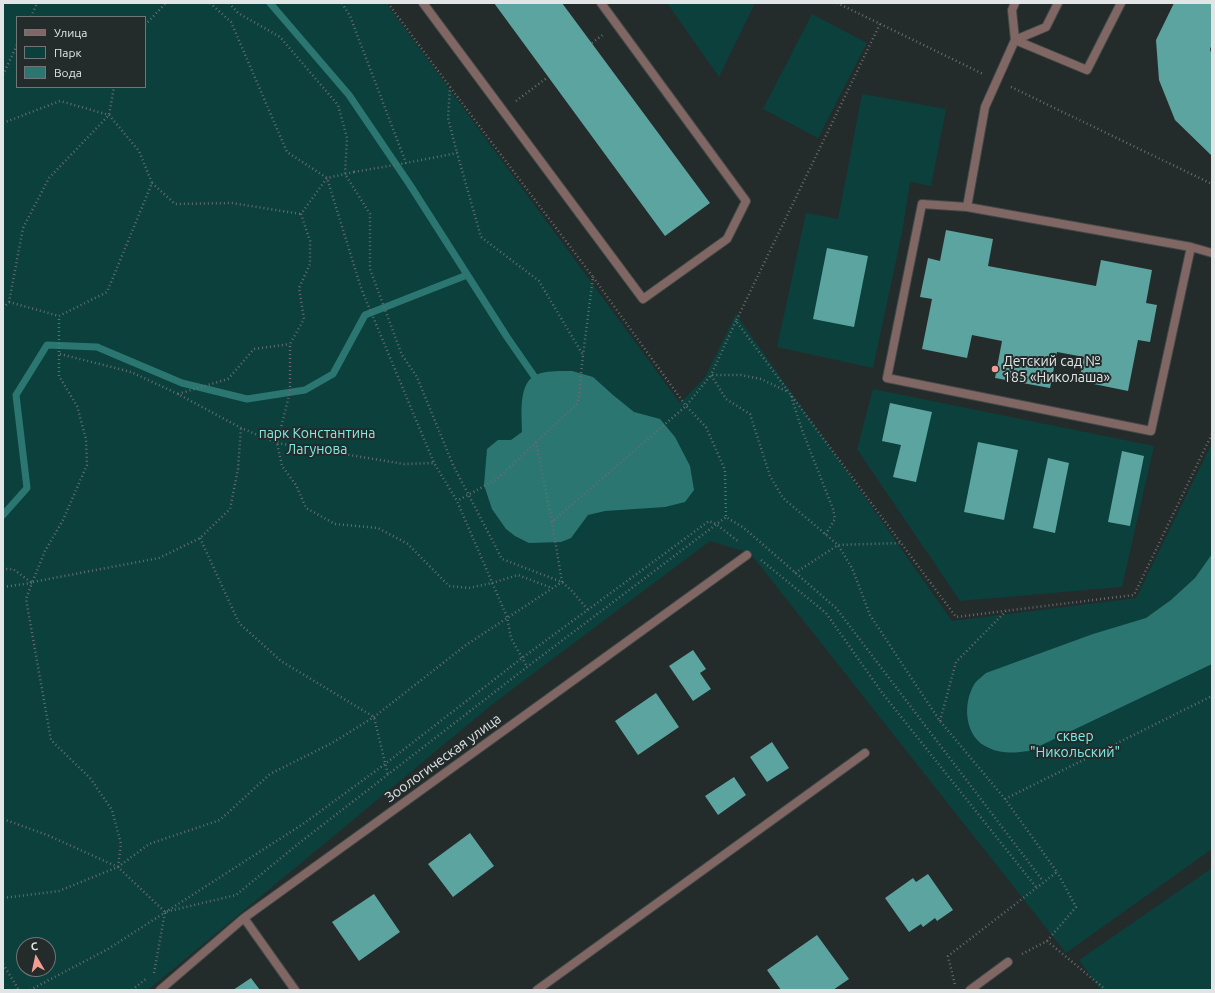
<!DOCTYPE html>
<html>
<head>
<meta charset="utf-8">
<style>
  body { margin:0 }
  #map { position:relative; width:1215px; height:993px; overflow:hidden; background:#242b2b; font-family:Ubuntu,sans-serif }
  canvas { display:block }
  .frame { position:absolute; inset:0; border:4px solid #e1e5e5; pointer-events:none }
  .legend { position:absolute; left:16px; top:16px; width:130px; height:72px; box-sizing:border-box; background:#242b2b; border:1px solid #707575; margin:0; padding:5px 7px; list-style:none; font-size:12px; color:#e1e5e5 }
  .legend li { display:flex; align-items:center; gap:8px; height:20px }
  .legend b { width:20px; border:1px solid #707575 }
  .north { position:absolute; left:16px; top:937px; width:40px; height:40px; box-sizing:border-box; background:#242b2b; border:1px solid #707575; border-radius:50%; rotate:351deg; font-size:11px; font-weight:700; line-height:16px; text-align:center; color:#e1e5e5 }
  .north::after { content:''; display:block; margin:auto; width:14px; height:18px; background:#f59c92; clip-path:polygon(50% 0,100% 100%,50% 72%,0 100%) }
</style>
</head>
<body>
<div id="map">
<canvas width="1215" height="993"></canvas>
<div class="frame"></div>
<ul class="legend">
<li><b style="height:5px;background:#806764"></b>Улица</li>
<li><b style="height:11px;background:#0b403d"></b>Парк</li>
<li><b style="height:11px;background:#2c7672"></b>Вода</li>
</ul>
<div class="north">С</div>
</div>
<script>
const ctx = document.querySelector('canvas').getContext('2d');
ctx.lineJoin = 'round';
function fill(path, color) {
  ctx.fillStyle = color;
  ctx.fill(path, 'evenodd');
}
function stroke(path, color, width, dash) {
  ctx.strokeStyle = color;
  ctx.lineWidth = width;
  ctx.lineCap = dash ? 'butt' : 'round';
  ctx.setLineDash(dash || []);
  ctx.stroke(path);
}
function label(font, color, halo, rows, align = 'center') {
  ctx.font = font + ' Ubuntu,sans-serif';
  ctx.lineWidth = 4;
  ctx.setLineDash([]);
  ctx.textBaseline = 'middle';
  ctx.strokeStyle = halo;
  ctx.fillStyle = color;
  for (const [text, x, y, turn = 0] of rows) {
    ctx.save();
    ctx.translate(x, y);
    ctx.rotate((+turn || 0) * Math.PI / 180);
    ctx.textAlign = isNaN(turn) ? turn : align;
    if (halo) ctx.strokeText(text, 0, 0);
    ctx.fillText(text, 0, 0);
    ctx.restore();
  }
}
fill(new Path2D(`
  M3 3H386L680 403 705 377 736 314 952 621 1136 598 1212 443V849L1066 953 750 553 710 541 494 703 148 990H3ZM17 17H145V87H17ZM24 945H48V969H24Z
  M667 3H755L719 77Z
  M812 14 867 43 818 138 763 109Z
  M862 94 946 109 931 186 910 182 902 233 873 368 777 347 806 213 838 219Z
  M873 389 1154 446 1122 587 960 601 857 449Z
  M1212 868V990H1101L1079 960Z`), '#0b403d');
fill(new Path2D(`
  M572 371 593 377 613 395 634 412 660 419 675 437 690 466 694 490 685 502 665 507 605 511 588 515 571 538 561 542 529 543 515 536 506 529 492 509 484 485 487 449 498 440H511L522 432C522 415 518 386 534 376 544 370 561 371 572 371Z
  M1212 554V664L1029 751C1014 753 1002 754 989 748 964 738 962 703 975 683 978 679 983 676 986 673L1093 634 1146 618 1171 600 1195 578Z`), '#2c7672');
stroke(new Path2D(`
  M270 3 349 95 410 185 507 337 534 376
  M3 515 27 488 16 395 47 345 97 347 182 383 247 399 305 390 333 374 365 315 467 275`), '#2c7672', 7);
fill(new Path2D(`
  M494 3H562L710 203 665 236Z
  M1174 3H1212V45L1210 49 1212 56V156L1175 120 1159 80 1156 40Z
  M946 230 993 239 988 266 1096 286 1101 260 1152 270 1146 303 1157 305 1150 342 1138 340 1128 391 1079 381 1084 357 1057 352 1050 388 995 378 1002 341 972 335 967 358 922 349 932 299 920 297 928 258 940 261Z
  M827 248 868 256 854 327 813 319Z
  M890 403 932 412 916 482 893 477 901 445 882 441Z
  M978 442 1018 450 1004 520 964 512Z
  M1122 451 1144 456 1130 526 1108 522Z
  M1048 458 1069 463 1055 533 1033 528Z
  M693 650 706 669 700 673 711 689 693 701 669 666Z
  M656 693 679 727 638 755 615 721Z
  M772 742 789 768 767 782 750 757Z
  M734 777 746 795 718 815 705 796Z
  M470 833 494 866 453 897 428 864Z
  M928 874 953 910 937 921 935 918 923 927 921 924 909 932 885 898 913 878 916 882Z
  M374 894 400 932 359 961 332 922Z
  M817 935 849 979 833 990H781L767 970Z
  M251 978 260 990H233Z`), '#5ca49f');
const lane = new Path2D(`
  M423 3 643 299 727 239 746 201 601 3
  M1121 3 1087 70 1015 40 985 107 967 207 1191 247 1212 253
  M967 207 922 204 887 378 1151 431 1191 247`);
const street = new Path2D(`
  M1015 3 1012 10 1015 40 1046 27 1058 3
  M244 918 295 990
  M160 990 244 918 747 555
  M537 990 865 753
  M970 990 1008 962`);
stroke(lane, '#424949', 10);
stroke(street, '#424949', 10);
stroke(new Path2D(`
  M210 3 231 22 287 152 327 178 361 288 434 463 457 501 507 617 511 638 527 667
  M229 3 238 13 280 37 338 105 347 138 345 174 370 214V269L402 355 417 377 453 465 502 559 562 582 573 592 588 610
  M342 3 350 16 406 163 457 153 481 237 539 281 583 355 578 403 497 479 457 501
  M388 3 450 87 448 118 457 153
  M837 3 983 74
  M31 17 37 3
  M880 24 736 321 956 617 1134 595 1212 434
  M145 25 166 3
  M592 43 604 34
  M3 75 17 45
  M450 87 593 277 583 355
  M1011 87 1212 184
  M516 101 548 77
  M3 123 60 101 109 115 139 151 152 183 107 292 59 316V376L77 406 86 439 87 465 63 520 45 551 32 583 13 569H3
  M354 172 406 163
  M152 183 175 204 232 203 301 214
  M593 277 686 406 706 427 725 470 726 517 744 528 836 608 1043 881
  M9 302 59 316
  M3 308 9 302 23 228 49 178 109 115 114 87
  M736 321 711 375 726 399 750 414 770 476 783 498 838 545 852 568 870 615 910 676 940 721 1005 799 1057 872 948 956 955 985
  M60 354 131 372 178 394 241 428 277 443 404 464 434 463
  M178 394 228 379 254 349 290 344
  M791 396 802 430 833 509 835 519 825 535
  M536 442 552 522 686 406 711 375H741L761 379 788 392
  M200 538 239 623 281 661 374 717 388 775
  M761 560 826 613 883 694 1036 887
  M795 573 838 545 901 543
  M33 582 159 558 200 538 230 509 238 469 241 428
  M492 583 518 575 552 588
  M3 587 32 583 26 599 51 740 90 778 112 810 121 844 118 867
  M940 721 956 662 1006 611
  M1005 799 1212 696
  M3 819 47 835 118 867 165 912
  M3 898 59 891 118 867 149 844 220 820 270 774 332 743 374 717 466 645 562 582 552 522
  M1047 941 1076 907 1057 872
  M1022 954 1047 941 1106 990
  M3 964 19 990
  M154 973 165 912 236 895 298 844 527 667 726 517
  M30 990 108 949 303 824 385 764 522 658 709 521 716 524 739 542
  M132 990 147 978`), '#676d6d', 2.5, [1, 3]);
stroke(lane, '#806764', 8);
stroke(street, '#806764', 8);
stroke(new Path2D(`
  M354 172 327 178 301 214 310 241V264L299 288 304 319 290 344V392L277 443 282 466 296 485 306 508 335 524 378 528 408 544 449 586 469 588 492 583`), '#676d6d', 2.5, [1, 3]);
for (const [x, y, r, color] of [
  [995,369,4,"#f59c92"]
]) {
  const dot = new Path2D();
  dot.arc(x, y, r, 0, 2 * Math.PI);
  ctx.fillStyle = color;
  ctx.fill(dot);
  stroke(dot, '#242b2b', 1.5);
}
label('14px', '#e1e5e5', '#242b2b', [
  ["Детский сад №",1003,361],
  ["185 «Николаша»",1003,377]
], 'left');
label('14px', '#7cebe4', '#242b2b', [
  ["парк Константина",317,433],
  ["Лагунова",317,449],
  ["сквер",1075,736],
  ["\"Никольский\"",1075,752]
]);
label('14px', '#e1e5e5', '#242b2b', [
  ["Зоологическая улица",443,758,-36]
]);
</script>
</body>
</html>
